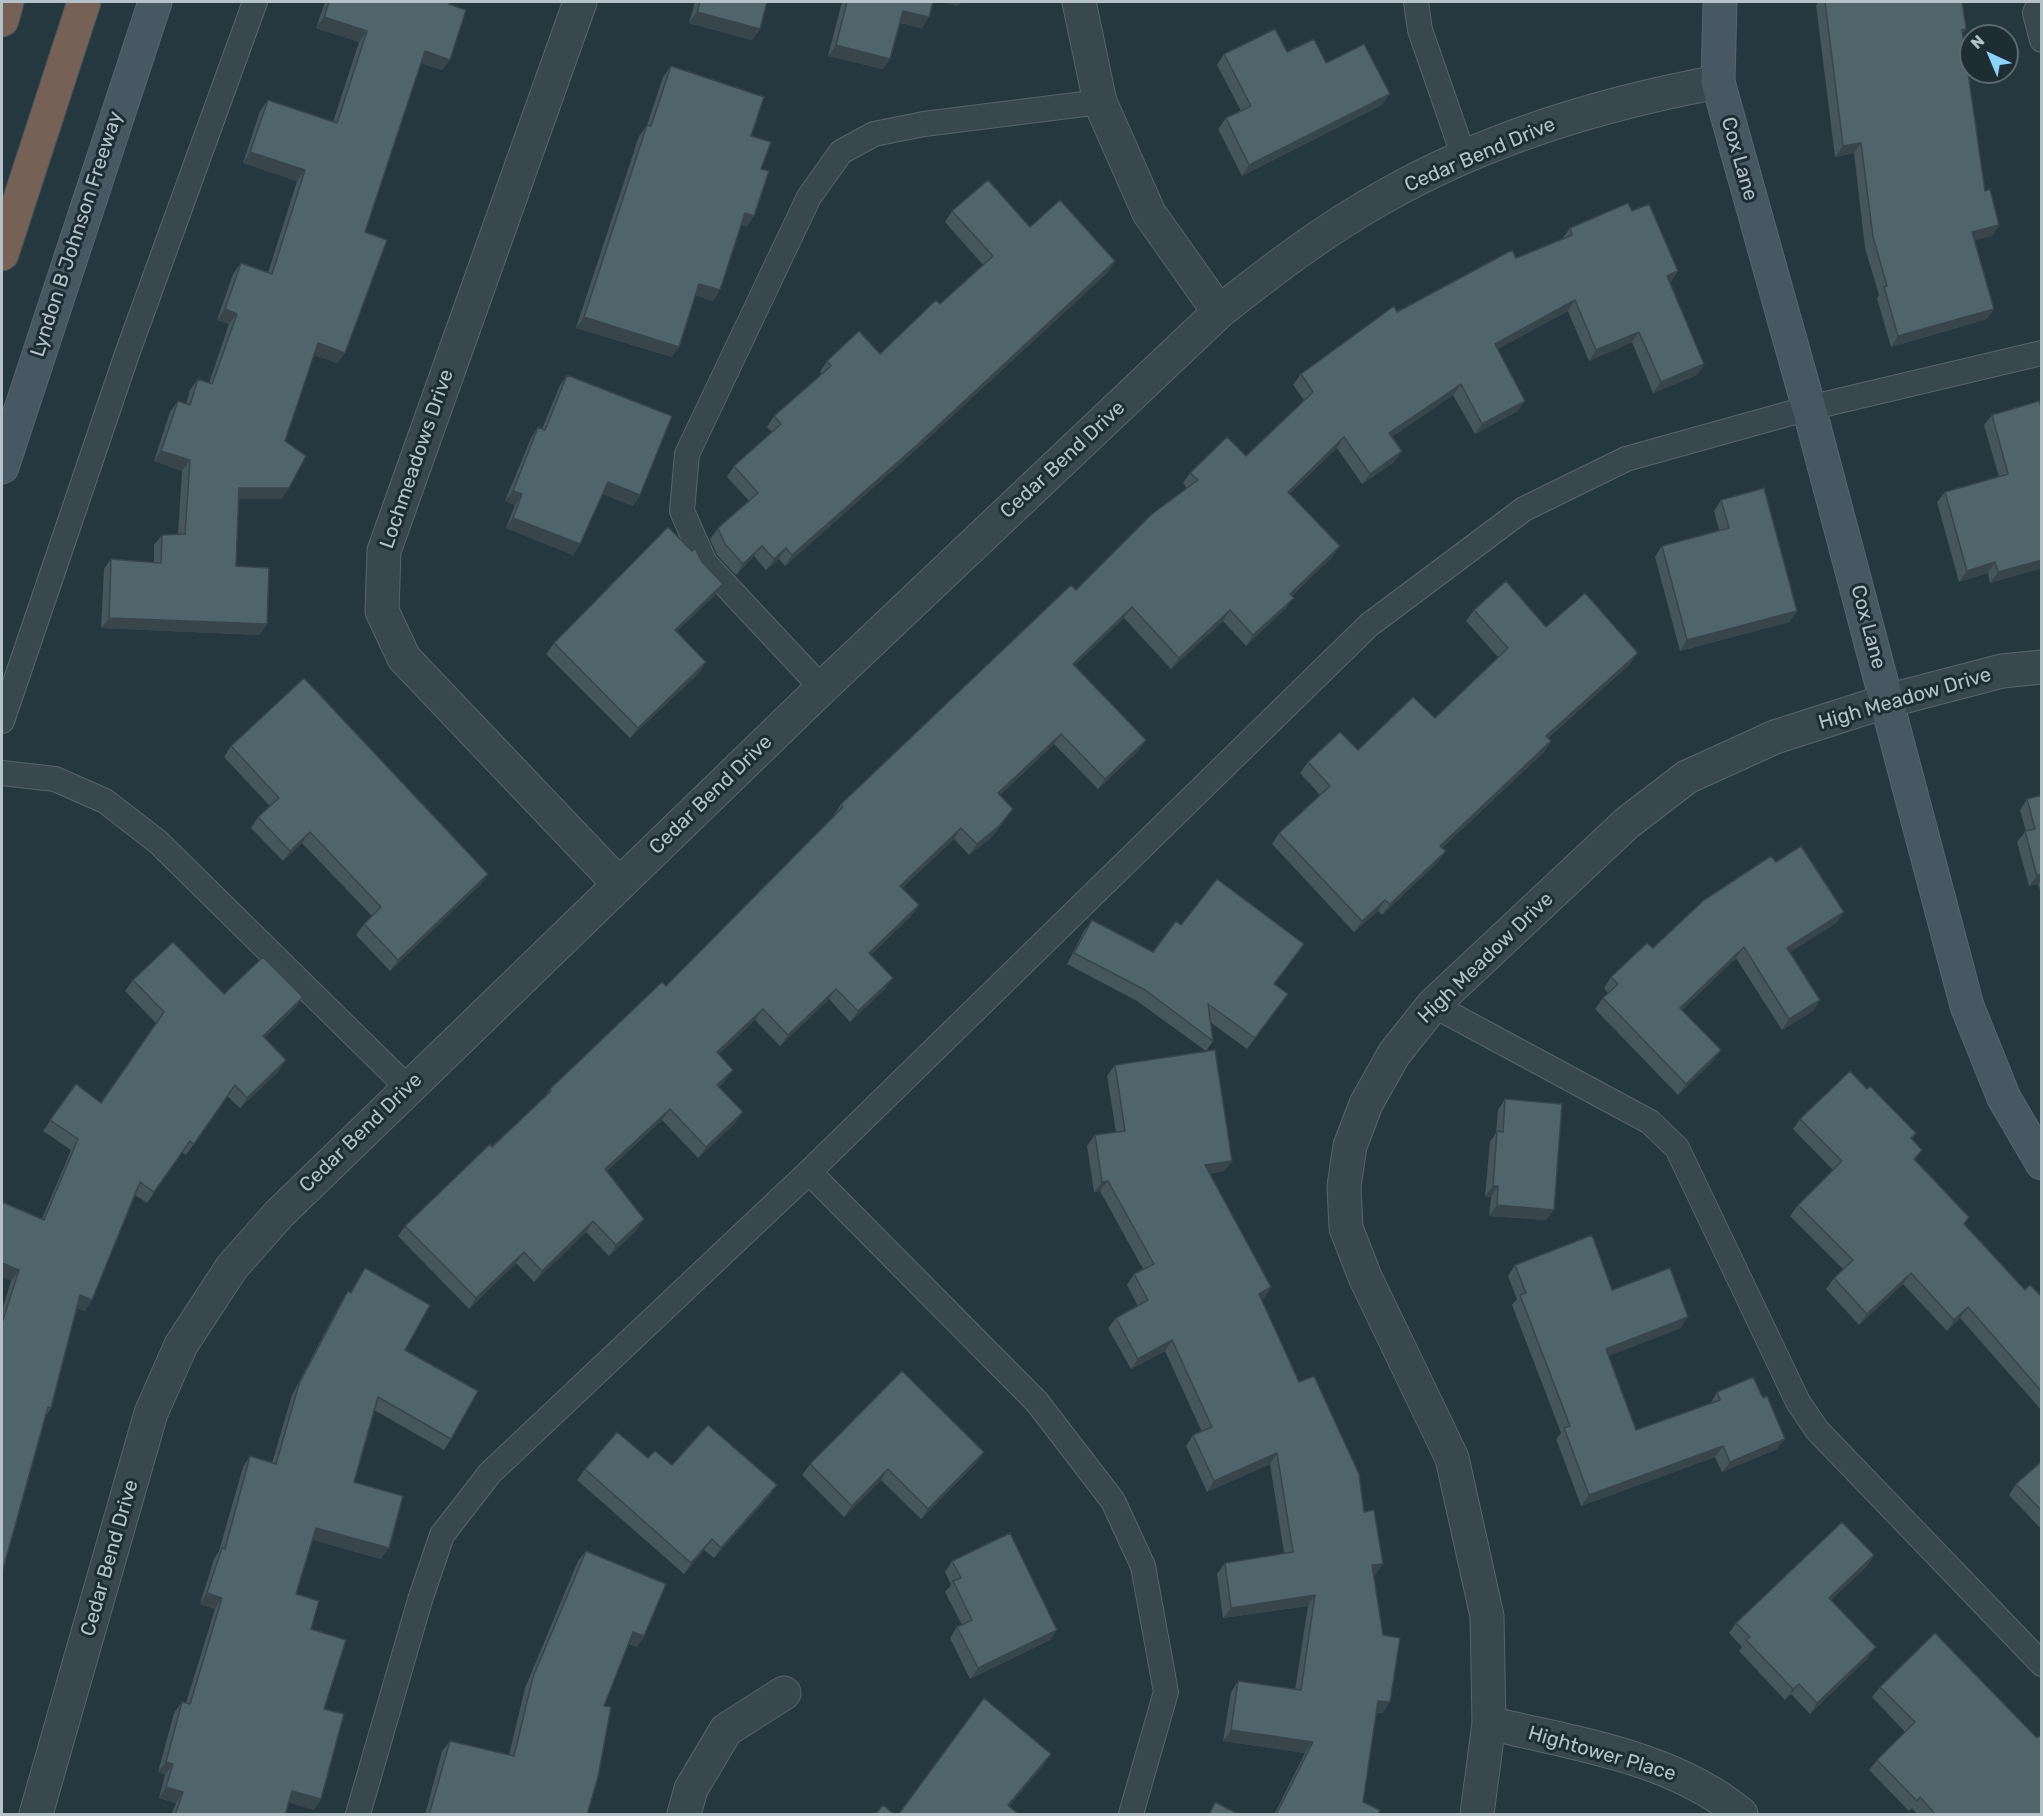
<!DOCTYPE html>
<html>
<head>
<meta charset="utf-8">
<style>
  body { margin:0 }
  #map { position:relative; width:2043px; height:1816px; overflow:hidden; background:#25373f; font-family:Rubik,sans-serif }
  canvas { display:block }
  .frame { position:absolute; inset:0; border:3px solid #b5c2ca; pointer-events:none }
  .north { position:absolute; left:1959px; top:24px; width:60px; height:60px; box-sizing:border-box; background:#1e2d34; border:2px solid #5a6970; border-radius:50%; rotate:316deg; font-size:16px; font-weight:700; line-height:24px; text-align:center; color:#b5c2ca }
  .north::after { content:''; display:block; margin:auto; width:21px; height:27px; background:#8cd1f7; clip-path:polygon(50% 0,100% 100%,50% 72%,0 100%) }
</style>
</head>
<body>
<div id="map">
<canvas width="2043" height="1816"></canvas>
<div class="frame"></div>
<div class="north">N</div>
</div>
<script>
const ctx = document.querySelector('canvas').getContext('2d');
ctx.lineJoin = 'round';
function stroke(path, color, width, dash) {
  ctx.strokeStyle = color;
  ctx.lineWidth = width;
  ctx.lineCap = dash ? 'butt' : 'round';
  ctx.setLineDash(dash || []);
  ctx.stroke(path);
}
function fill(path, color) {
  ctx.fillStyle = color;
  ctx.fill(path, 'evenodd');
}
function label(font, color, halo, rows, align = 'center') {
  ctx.font = font + ' Rubik,sans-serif';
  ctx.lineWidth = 6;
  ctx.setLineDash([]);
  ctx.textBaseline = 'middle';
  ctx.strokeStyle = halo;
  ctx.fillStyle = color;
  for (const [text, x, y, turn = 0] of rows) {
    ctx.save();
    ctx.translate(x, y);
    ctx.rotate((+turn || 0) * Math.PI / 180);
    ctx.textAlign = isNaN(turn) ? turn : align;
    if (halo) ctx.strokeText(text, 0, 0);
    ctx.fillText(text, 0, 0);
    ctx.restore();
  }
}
const lane = new Path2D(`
  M1416 2 1420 30 1464 157
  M2040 2 2035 13 2042 40
  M822 688 705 563 682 511 687 454 809 197 841 152 874 134 924 124 1100 102
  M2 721 127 354 255 2
  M2 773 55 779 105 801 158 842 407 1087
  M1433 1005 1650 1122 1677 1148 1798 1402 1817 1430 2042 1664
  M809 1172 1037 1402 1113 1501 1143 1566 1166 1692 1131 1814
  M358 1814 420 1600 442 1535 490 1473 809 1172 1369 625 1524 509 1626 459 1809 408 2042 353`);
const street = new Path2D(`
  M580 2 384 551 382 611 404 658 619 884
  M1079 2 1100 102 1149 213 1219 312
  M1489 1723C1575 1744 1671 1756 1741 1814
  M36 1814 151 1413 181 1345 232 1267 279 1214 822 688 1219 312C1272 270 1327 228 1387 195 1488 138 1604 103 1718 82
  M684 1814 691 1789 726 1730 784 1693
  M1477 1814 1489 1723 1487 1616 1452 1458 1365 1277 1346 1228 1344 1186 1350 1146 1366 1104 1394 1054 1433 1005 1627 823 1687 777 1775 737 1887 701 2002 671 2042 667`);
const secondary = new Path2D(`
  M1720 2 1718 82 1809 408 1967 1006 2004 1098 2042 1163
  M2 467 155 2`);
const highway = new Path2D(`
  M2 20 7 2
  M2 254 84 2`);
stroke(lane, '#57656d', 26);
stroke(street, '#57656d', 35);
stroke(secondary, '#57656d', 35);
stroke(highway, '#44525a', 35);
stroke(lane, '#39484f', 24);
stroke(street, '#39484f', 33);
stroke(secondary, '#475862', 33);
stroke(highway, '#756156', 33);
fill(new Path2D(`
  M325 2H450L442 70 421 63 365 232 345 353 337 363 314 355 285 441 282 499H238L236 566 267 624 259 635 101 628 104 569 111 559 154 563V545L162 535 178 534 182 471 154 461 170 412 178 401 186 404 190 390 198 379 209 383 229 324 217 320 233 274 241 263 268 273 297 181 243 163 260 111 268 100 333 122 359 42 316 28Z
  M695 2H767L760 29 752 40 689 23Z
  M842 2H933L922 28 900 23 890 59 883 69 828 56Z
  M1819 2H1962L1966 29 1962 34 1985 191 1999 225 1992 236 1975 240 1987 319 1891 347 1877 298 1879 295 1865 248 1854 153 1835 157 1816 5Z
  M1287 52 1326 63 1382 105 1242 176 1218 129 1226 118 1241 111 1217 65 1224 54Z
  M671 66 751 136 761 169 754 216 747 226 741 225 720 290 713 301 695 295 672 357 576 328 639 136 647 125 663 77Z
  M952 211 1030 227 1115 261 1108 272 909 456 785 566 779 559 766 570 754 556 736 575 717 555 710 539 718 528 749 501 727 477 734 466 772 432 767 427 774 416 822 374 820 372 827 361 880 354 940 304 983 265 945 222Z
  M1570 228 1671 282H1670L1704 364 1697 375 1653 393 1632 342 1589 361 1568 311 1497 349 1518 411 1475 434 1453 395 1392 437 1394 462 1362 484 1337 448 1289 494 1340 546 1332 557 1292 596 1286 608 1246 646 1223 621 1171 669 1124 618 1074 666 1146 740 1138 751 1098 789 1054 744 1000 795 1005 820 991 838 969 855 954 839 902 888 919 905 911 916 871 955 886 988 850 1022 829 999 780 1046 755 1020 719 1054 725 1081 719 1087 735 1123 698 1158 662 1120 607 1171 637 1230 609 1256 586 1232 534 1282 516 1263 469 1309 398 1236 405 1226 543 1099 550 1089 666 986 834 816V815L841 804 1187 488 1183 483 1190 473 1246 456 1304 400 1293 385 1301 374 1397 312 1516 258 1562 239Z
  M567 375 640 495 633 506 603 494 580 544 573 555 506 528 515 505 505 501 531 438 538 427 542 429 560 385Z
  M1992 415 2042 568 1990 583 1988 573 1959 582 1937 502 1945 492 1999 477 1984 425Z
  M1721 500 1797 611 1789 622 1680 651 1655 557 1662 546 1719 530 1714 511Z
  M702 562 723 584 715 595 677 631 699 673 630 738 546 654 554 643Z
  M1474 610 1546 627 1630 664 1548 738 1551 741 1544 752 1442 848 1446 851 1438 862 1382 915 1378 911 1354 932 1272 844 1279 833 1320 795 1300 773 1308 762 1358 750 1435 718 1498 657 1466 621Z
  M231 746 481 884 390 971 356 935 364 924 372 916 302 843 283 861 251 828 258 817 270 806 224 757Z
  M2042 795V898L2038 884 2029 886 2017 842 2026 831 2020 810 2027 799Z
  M1776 862 1844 912 1836 923 1790 952 1820 1000 1813 1011 1782 1030 1736 958 1682 1010 1713 1061 1678 1095 1595 1009 1603 998 1608 993 1604 988 1611 977Z
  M1092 920 1153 952 1181 925 1304 944 1274 984 1288 994 1247 1049 1210 1022 1213 1041 1206 1051 1232 1161 1224 1171 1210 1174 1271 1287 1264 1298 1261 1299 1299 1382 1364 1512 1375 1575H1374L1383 1713H1376L1363 1802 1378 1815H1274L1305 1753 1223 1741 1231 1692 1238 1681 1295 1690 1308 1606 1223 1618 1217 1574 1225 1563 1284 1553 1270 1464 1207 1492 1186 1446 1193 1435 1202 1432 1165 1351 1131 1369 1108 1328 1116 1318 1138 1306 1127 1285 1134 1274 1143 1269 1100 1191 1094 1192 1087 1146 1095 1135 1116 1132 1107 1076 1115 1065 1206 1051 1137 1001 1067 964 1084 931Z
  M133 980 224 994 303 997 295 1008 264 1038 279 1071 240 1108 227 1096 186 1155 182 1152 147 1203 135 1195 85 1311 77 1308 51 1408 46 1416 2 1573V1310L11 1281 42 1219 71 1150 43 1131 76 1084 101 1103 156 1023 125 991Z
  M1505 1099 1546 1220 1489 1216 1491 1197 1485 1196 1490 1142 1496 1133 1498 1110Z
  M1800 1119 1916 1133 1912 1139 1922 1150 1915 1160 1964 1224 2025 1290 2042 1297V1411L1960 1318 1947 1331 1903 1284 1859 1325 1826 1289 1834 1278 1843 1269 1790 1216 1798 1205 1833 1170 1793 1129Z
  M1515 1265 1612 1290 1681 1328 1608 1356 1636 1430 1710 1404 1717 1392 1777 1449 1722 1472 1715 1457 1581 1506 1556 1439 1561 1433 1512 1305 1517 1299 1508 1276Z
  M365 1268 405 1350 451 1439 444 1450 374 1410 354 1482 381 1559 313 1540 296 1594 311 1629 324 1709 321 1799 314 1810 288 1802 285 1815H171L176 1803 159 1798 165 1775 158 1772 174 1713 182 1702 186 1703 215 1609 200 1604 214 1559 219 1551 243 1467 250 1456 272 1463 292 1395 341 1302 348 1291 350 1293 358 1279Z
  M984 1452 976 1463 921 1519 881 1480 844 1517 802 1475 810 1464Z
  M648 1458 672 1465 777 1485 769 1496 714 1558 704 1550 684 1574 577 1480 585 1469Z
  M2042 1461V1530L2009 1495 2016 1484Z
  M586 1551 644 1636 637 1647 629 1644 604 1706 587 1815H425L442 1751 450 1741 509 1755 525 1688 578 1561Z
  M1874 1555 1867 1566 1831 1600 1868 1658 1810 1714 1791 1694 1785 1700 1739 1651 1742 1647 1729 1633 1736 1623Z
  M952 1561 1057 1630 1050 1640 970 1679 950 1638 957 1627 962 1625 945 1592 951 1585 945 1572Z
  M1880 1687 2042 1815H1918L1912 1808 1909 1811 1869 1770 1877 1760 1905 1732 1872 1697Z`), '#45565d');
fill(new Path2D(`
  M939 2H962L958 6Z
  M903 11 929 17 922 28 895 21Z
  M697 12 760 29 752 40 689 23Z
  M324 17 367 31 359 42 316 28Z
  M836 45 890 59 883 69 828 56Z
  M425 51 450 60 442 70 417 62Z
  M1390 94 1382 105 1242 176 1249 165Z
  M1861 143 1854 153 1835 157 1843 146Z
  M250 152 305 170 297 181 243 163Z
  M745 213 754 216 747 226 737 223Z
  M1999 225 1992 236 1965 243 1972 232Z
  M1115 261 1108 272 909 456 785 566 792 555Z
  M1678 271 1671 282 1660 287 1667 276Z
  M699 284 720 290 713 301 692 294Z
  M1575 300 1568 311 1487 355 1495 344Z
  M225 309 237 314 229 324 217 320Z
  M1994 309 1987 319 1891 347 1898 336Z
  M584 317 679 347 672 357 576 328Z
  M1639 332 1632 342 1589 361 1596 350Z
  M318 343 345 353 337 363 311 354Z
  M1704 364 1697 375 1653 393 1661 382Z
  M1461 384 1453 395 1382 444 1389 433Z
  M1525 401 1518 411 1475 434 1482 424Z
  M1344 437 1337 448 1280 503 1288 492Z
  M161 451 190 460 182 471 154 461Z
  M1402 451 1394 462 1362 484 1370 474Z
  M608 482 640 495 633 506 600 493Z
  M239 488H289L282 499H231Z
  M513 491 522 494 515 505 505 501Z
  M513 518 580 544 573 555 506 528Z
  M762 546 754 556 736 575 743 564Z
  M1340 546 1332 557 1283 605 1290 594Z
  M786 548 779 559 766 570 774 559Z
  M2042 560V568L1990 583 1998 572Z
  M1995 562 1988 573 1959 582 1967 571Z
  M723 584 715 595 668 640 675 630Z
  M1294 598 1286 608 1246 646 1253 635Z
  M1132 607 1124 618 1065 675 1073 664Z
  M1230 610 1223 621 1171 669 1179 658Z
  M1797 611 1789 622 1680 651 1687 640Z
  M109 618 267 624 259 635 101 628Z
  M1638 653 1630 664 1538 746 1546 736Z
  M706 662 699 673 630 738 638 728Z
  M1061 734 1054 744 991 804 998 793Z
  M1146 740 1138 751 1098 789 1105 779Z
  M1551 741 1544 752 1433 856 1440 846Z
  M1013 809 991 838 969 855 977 844Z
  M961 828 954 839 893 896 900 886Z
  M310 832 302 843 283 861 290 851Z
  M1446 851 1438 862 1382 915 1390 904Z
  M488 874 481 884 390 971 398 960Z
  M2042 874V878L2038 884 2029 886 2037 876Z
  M1385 900 1378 911 1354 932 1362 921Z
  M919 905 911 916 862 964 869 953Z
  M1844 912 1836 923 1780 959 1787 948Z
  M1744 947 1736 958 1673 1019 1680 1008Z
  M893 978 886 988 850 1022 858 1011Z
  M836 989 829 999 780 1046 788 1035Z
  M303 997 295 1008 255 1047 263 1036Z
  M1820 1000 1813 1011 1782 1030 1789 1019Z
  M763 1009 755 1020 709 1063 717 1052Z
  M1721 1050 1713 1061 1678 1095 1686 1084Z
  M286 1060 279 1071 240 1108 247 1098Z
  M733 1070 725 1081 710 1096 717 1085Z
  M670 1109 662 1120 597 1180 605 1169Z
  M743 1112 735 1123 698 1158 706 1147Z
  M1232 1161 1224 1171 1198 1176 1205 1165Z
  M1108 1181 1100 1191 1094 1192 1102 1182Z
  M1493 1186H1498L1491 1197 1485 1196Z
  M1497 1205 1554 1210 1546 1220 1489 1216Z
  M644 1219 637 1230 609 1256 616 1245Z
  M593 1221 586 1232 534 1282 542 1271Z
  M524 1252 516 1263 469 1309 476 1298Z
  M2 1263 19 1270 11 1281 2 1277Z
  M1911 1273 1903 1284 1859 1325 1867 1314Z
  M1271 1287 1264 1298 1251 1304 1259 1294Z
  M80 1295 92 1300 85 1311 73 1306Z
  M1968 1307 1960 1318 1947 1331 1954 1320Z
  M1688 1317 1681 1328 1598 1360 1606 1349Z
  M1172 1340 1165 1351 1131 1369 1138 1359Z
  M1785 1439 1777 1449 1722 1472 1730 1462Z
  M1723 1446 1715 1457 1581 1506 1589 1495Z
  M984 1452 976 1463 921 1519 928 1509Z
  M1277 1453 1270 1464 1207 1492 1214 1481Z
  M888 1469 881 1480 844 1517 852 1506Z
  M777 1485 769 1496 714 1558 721 1548Z
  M316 1528 389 1548 381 1559 309 1539Z
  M712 1539 704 1550 684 1574 691 1563Z
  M1874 1555 1867 1566 1821 1609 1829 1598Z
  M1383 1564 1375 1575 1365 1576 1372 1565Z
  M207 1593 222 1598 215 1609 200 1604Z
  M1315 1595 1308 1606 1223 1618 1231 1608Z
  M1057 1630 1050 1640 970 1679 978 1668Z
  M633 1632 644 1636 637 1647 626 1642Z
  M1876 1647 1868 1658 1810 1714 1817 1703Z
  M1799 1684 1791 1694 1785 1700 1793 1689Z
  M1378 1701 1390 1702 1383 1713 1371 1712Z
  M1231 1730 1313 1742 1305 1753 1223 1741Z
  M1051 1754 1044 1765 1002 1815 1008 1805Z
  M166 1762 173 1764 165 1775 158 1772Z
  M166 1787 183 1792 176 1803 159 1798Z
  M292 1791 321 1799 314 1810 284 1801Z`), '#38464c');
const building = new Path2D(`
  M329 2H450L449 4 466 10 450 60 425 51 365 232 387 240 345 353 318 343 285 441 306 456 289 488H239L236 566 269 568 267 624 109 618 111 559 161 563 162 535 185 534 190 460 161 451 178 401 190 405 198 379 212 384 237 314 225 309 241 263 272 274 305 170 250 152 268 100 337 123 367 31 324 17Z
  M700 2H767L760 29 697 12Z
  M847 2H933L929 17 903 11 890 59 836 45Z
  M1825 2H1962L1966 29 1962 30 1985 191 1990 189 1999 225 1972 232 1994 309 1898 336 1884 287 1887 286 1873 237 1861 143 1843 146Z
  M1275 29 1287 52 1314 39 1326 63 1364 44 1390 94 1249 165 1226 118 1251 106 1224 54Z
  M671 66 764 97 751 136 771 142 761 169 769 171 754 216 745 213 720 290 699 284 679 347 584 317 647 125 651 126Z
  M988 180 1030 227 1060 200 1115 261 917 445 792 555 786 548 774 559 762 546 743 564 725 544 718 528 758 493 734 466 781 424 774 416 831 366 827 361 859 331 880 354 936 300 940 304 993 256 952 211Z
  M1628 203 1632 211 1649 204 1678 271 1667 276 1704 364 1661 382 1639 332 1596 350 1575 300 1495 344 1525 401 1482 424 1461 384 1389 433 1402 451 1370 474 1344 437 1288 492 1340 546 1290 594 1294 598 1253 635 1230 610 1179 658 1132 607 1073 664 1146 740 1105 779 1061 734 998 793 1013 809 998 827 977 844 961 828 900 886 919 905 869 953 893 978 858 1011 836 989 788 1035 763 1009 717 1052 733 1070 717 1085 743 1112 706 1147 670 1109 605 1169 644 1219 616 1245 593 1221 542 1271 524 1252 476 1298 405 1226 490 1144 492 1147 551 1091 550 1089 662 982 666 986 843 807 841 804 1071 585 1076 590 1152 514 1198 480 1190 473 1227 437 1246 456 1313 392 1301 374 1394 306 1397 312 1512 250 1516 258 1572 235 1570 228Z
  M567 375 672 416 640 495 608 482 580 544 513 518 522 494 513 491 538 427 545 430Z
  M2039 401 2042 409V560L1998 572 1995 562 1967 571 1945 492 2008 474 1992 415Z
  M1764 488 1797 611 1687 640 1662 546 1729 528 1721 500Z
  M668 527 692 551 695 548 702 562 723 584 675 630 706 662 638 728 554 643Z
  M1506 581 1546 627 1585 593 1638 653 1546 736 1551 741 1440 846 1446 851 1390 904 1385 900 1362 921 1279 833 1330 786 1308 762 1340 732 1358 750 1413 697 1435 718 1508 648 1474 610Z
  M304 678 488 874 398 960 364 924 381 907 310 832 290 851 258 817 279 798 231 746Z
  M2042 795V874L2037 876 2025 831 2035 829 2027 799Z
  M1801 846 1844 912 1787 948 1820 1000 1789 1019 1744 947 1680 1008 1721 1050 1686 1084 1603 998 1618 984 1611 977 1647 943 1653 948 1704 900 1771 856 1776 862Z
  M1217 879 1304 944 1274 984 1288 994 1255 1038 1208 1004 1213 1041 1145 990 1074 953 1092 920 1153 952 1176 921 1181 925Z
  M173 942 224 994 263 957 303 997 263 1036 286 1060 247 1098 235 1085 194 1144 190 1141 154 1192 140 1182 92 1300 80 1295 51 1408 48 1407 2 1573V1323L19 1270 2 1263V1202L44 1220 78 1139 50 1120 76 1084 101 1103 164 1012 133 980Z
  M1215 1050 1232 1161 1205 1165 1271 1287 1259 1294 1299 1382 1314 1376 1359 1474 1364 1512 1374 1510 1383 1564 1372 1565 1383 1635 1400 1638 1390 1702 1378 1701 1363 1802 1380 1810 1378 1815H1276L1313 1742 1231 1730 1238 1681 1301 1690 1315 1595 1231 1608 1225 1563 1293 1552 1277 1453 1214 1481 1193 1435 1212 1427 1172 1340 1138 1359 1116 1318 1148 1300 1134 1274 1154 1264 1108 1181 1102 1182 1095 1135 1125 1131 1115 1065Z
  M1850 1071 1867 1089 1870 1086 1916 1133 1911 1138 1922 1150 1914 1159 1969 1217 1964 1224 2025 1290 2030 1285 2042 1297V1392L1968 1307 1954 1320 1911 1273 1867 1314 1834 1278 1853 1260 1798 1205 1842 1161 1800 1119Z
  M1505 1099 1562 1104 1554 1210 1497 1205 1498 1186H1493L1497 1131 1503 1132Z
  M1592 1235 1612 1290 1670 1268 1688 1317 1606 1349 1636 1430 1720 1400 1717 1392 1753 1377 1763 1398 1767 1396 1785 1439 1730 1462 1723 1446 1589 1495 1564 1428 1570 1426 1520 1295 1526 1293 1515 1265Z
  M365 1268 430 1305 405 1350 478 1391 451 1439 378 1397 354 1482 403 1496 389 1548 316 1528 296 1594 319 1601 311 1629 346 1640 324 1709 344 1714 321 1799 292 1791 285 1815H175L183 1792 166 1787 173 1764 166 1762 182 1702 190 1704 222 1598 207 1593 222 1548 225 1549 250 1456 276 1464 299 1384 348 1291 351 1293Z
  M902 1371 984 1452 928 1509 888 1469 852 1506 810 1464Z
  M708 1425 777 1485 721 1548 712 1539 691 1563 585 1469 617 1432 648 1458 655 1451 672 1465Z
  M2042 1461V1511L2016 1484Z
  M1842 1522 1874 1555 1829 1598 1876 1647 1817 1703 1799 1684 1793 1689 1746 1640 1750 1637 1736 1623Z
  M1010 1533 1057 1630 978 1668 957 1627 972 1620 953 1581 961 1578 952 1561Z
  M586 1551 666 1584 644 1636 633 1632 604 1706 611 1707 598 1777 587 1815H429L450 1741 514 1756 533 1677Z
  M1935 1633 2037 1738 2042 1734V1815H1936L1920 1797 1917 1801 1877 1760 1915 1722 1880 1687Z
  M984 1698 1051 1754 1008 1805 1019 1815H898Z
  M1215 1802 1240 1815H1209Z
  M883 1805 895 1815H875Z`);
fill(building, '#50646c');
stroke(building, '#38464c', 1.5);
label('20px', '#b5c2ca', '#1e2d34', [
  ["Cedar Bend Drive",1480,155,-23],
  ["Cox Lane",1739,159,74],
  ["Lyndon B Johnson Freeway",77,234,-72],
  ["Lochmeadows Drive",417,459,-71],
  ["Cedar Bend Drive",1063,460,-43],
  ["Cox Lane",1868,627,75],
  ["High Meadow Drive",1905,699,-16],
  ["Cedar Bend Drive",711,795,-44],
  ["High Meadow Drive",1486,958,-44],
  ["Cedar Bend Drive",361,1133,-44],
  ["Cedar Bend Drive",110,1558,-74],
  ["Hightower Place",1602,1754,16]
]);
</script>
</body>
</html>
